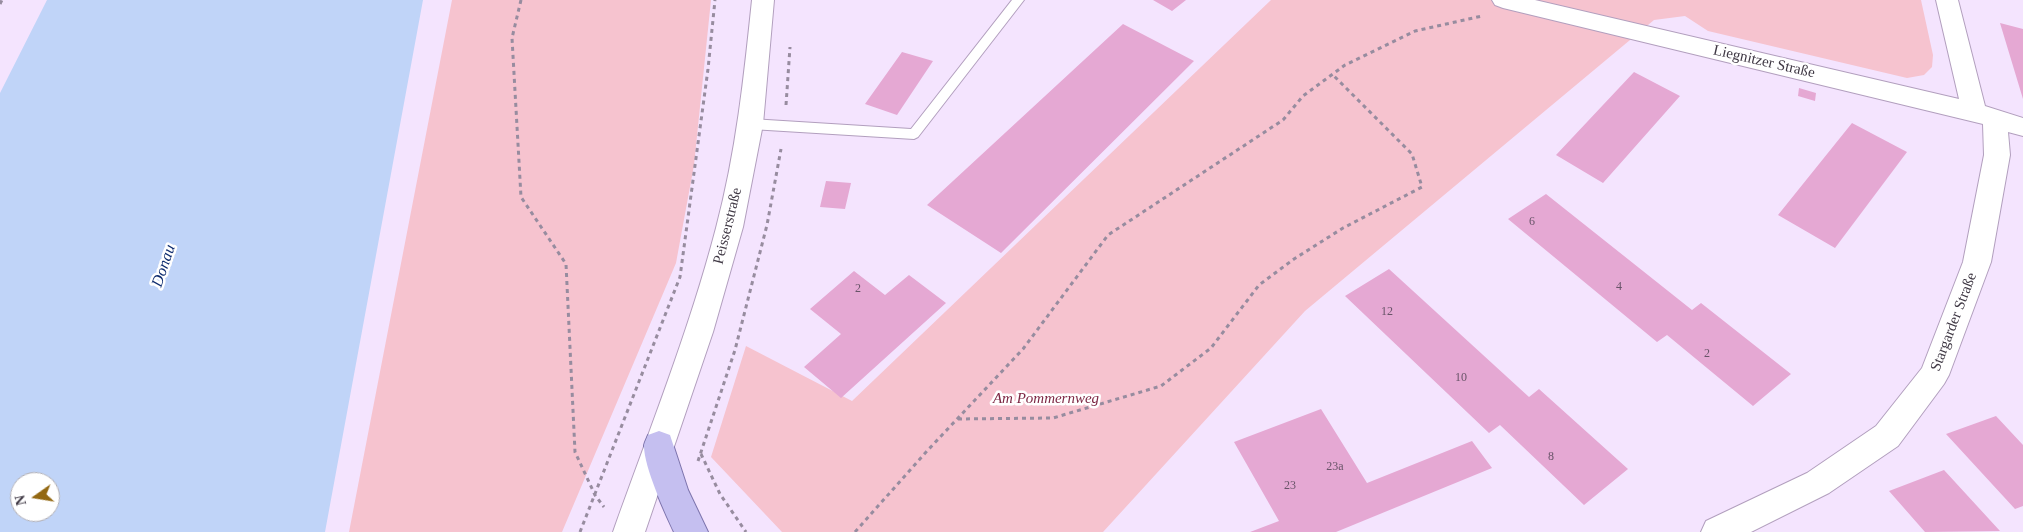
<!DOCTYPE html>
<html>
<head>
<meta charset="utf-8">
<style>
  body { margin:0 }
  #map { position:relative; width:2023px; height:532px; overflow:hidden; background:#f4e4fe; font-family:"Times New Roman",serif }
  canvas { display:block }
  .north { position:absolute; left:10px; top:472px; width:50px; height:50px; box-sizing:border-box; background:#fff; border:1px solid #b2afb4; border-radius:50%; rotate:257deg; font-size:14px; font-weight:700; line-height:20px; text-align:center; color:#3f3844 }
  .north::after { content:''; display:block; margin:auto; width:18px; height:22px; background:#936812; clip-path:polygon(50% 0,100% 100%,50% 72%,0 100%) }
</style>
</head>
<body>
<div id="map">
<canvas width="2023" height="532"></canvas>
<div class="north">N</div>
</div>
<script>
const ctx = document.querySelector('canvas').getContext('2d');
ctx.lineJoin = 'round';
function fill(path, color) {
  ctx.fillStyle = color;
  ctx.fill(path, 'evenodd');
}
function stroke(path, color, width, dash) {
  ctx.strokeStyle = color;
  ctx.lineWidth = width;
  ctx.lineCap = dash ? 'butt' : 'round';
  ctx.setLineDash(dash || []);
  ctx.stroke(path);
}
function label(font, color, halo, rows, align = 'center') {
  ctx.font = font + ' "Times New Roman",serif';
  ctx.lineWidth = 5;
  ctx.setLineDash([]);
  ctx.textBaseline = 'middle';
  ctx.strokeStyle = halo;
  ctx.fillStyle = color;
  for (const [text, x, y, turn = 0] of rows) {
    ctx.save();
    ctx.translate(x, y);
    ctx.rotate((+turn || 0) * Math.PI / 180);
    ctx.textAlign = isNaN(turn) ? turn : align;
    if (halo) ctx.strokeText(text, 0, 0);
    ctx.fillText(text, 0, 0);
    ctx.restore();
  }
}
fill(new Path2D(`
  M452 0H711L694 165 676 263 562 532H349Z
  M1271 0H1921L1933 55 1932 67 1924 75 1907 78 1708 31 1685 16 1654 20 1305 311 1103 532H782L711 457 746 346 852 401Z`), '#f6c3cf');
fill(new Path2D(`
  M47 0H423L325 532H0V93ZM20 482H50V512H20Z`), '#c0d4f8');
fill(new Path2D(`
  M1153 0H1186L1172 11Z
  M2000 23 2023 29V99Z
  M1123 24 1194 61 1001 253 927 205Z
  M902 52 933 61 897 115 865 104Z
  M1634 72 1680 96 1603 183 1556 155Z
  M1799 88 1816 93 1815 101 1798 96Z
  M1852 123 1907 152 1835 248 1778 215Z
  M826 181 851 183 845 209 820 207Z
  M1546 194 1692 310 1701 303 1791 374 1753 406 1667 335 1657 342 1508 219Z
  M1389 269 1529 397 1539 389 1628 469 1584 505 1500 425 1489 433 1345 296Z
  M854 271 885 295 909 275 946 303 841 398 804 367 841 334 810 309Z
  M1321 409 1367 483 1472 441 1492 468 1336 532H1250L1279 521 1234 442Z
  M1996 416 2023 445V506L2015 509 1946 434Z
  M1944 470 2000 531 1925 532 1889 491Z`), '#e5a8d3');
const lane = new Path2D(`
  M1012 0H1024L918 137 914 139 751 129 747 127 745 124 747 121 751 119 911 129Z`);
const street = new Path2D(`
  M1492 0H1535L1959 99 1936 0H1958L1985 106 2023 118V136L2008 132 2010 155 1991 262 1949 375 1944 384 1898 446 1829 493 1751 532H1701L1706 521 1807 473 1876 426 1922 368 1963 262 1984 155 1983 124 1503 8 1495 5Z`);
const secondary = new Path2D(`
  M752 0H774L763 124 743 227 713 332 645 532H613C649 431 689 331 716 228 736 153 744 77 752 0Z`);
const primary = new Path2D(`
  M659 431 670 435 688 490 708 532H674C665 513 644 467 644 446 644 443 647 438 648 435Z`);
stroke(lane, '#b29fbe', 2);
stroke(street, '#b29fbe', 2);
stroke(secondary, '#b29fbe', 2);
stroke(primary, '#7d74ad', 2);
stroke(new Path2D(`
  M521 0 512 38 521 197 566 264 575 452 595 495 604 507
  M0 4 2 0
  M786 105 790 47
  M958 419 1053 418 1161 386 1211 348 1259 285 1294 259 1343 228 1422 187 1412 154 1332 74
  M701 454 720 494 746 532
  M698 461 735 350 767 225 781 149
  M580 532 680 277 708 69 715 0
  M855 532 927 451 1023 349 1108 235 1283 120 1303 96 1345 65 1415 31 1482 16`), '#978c9f', 3, [4, 4]);
fill(lane, '#fff');
fill(street, '#fff');
fill(secondary, '#fff');
fill(primary, '#c5bff0');
label('12px', '#685468', null, [
  ["6",1532,222],
  ["4",1619,287],
  ["2",858,289],
  ["12",1387,312],
  ["2",1707,354],
  ["10",1461,378],
  ["8",1551,457],
  ["23a",1335,467],
  ["23",1290,486]
]);
label('15px', '#3f3844', '#fff', [
  ["Liegnitzer Straße",1764,62,13],
  ["Peisserstraße",728,226,-76],
  ["Stargarder Straße",1954,322,-69]
]);
label('italic 15px', '#7d2744', '#fff', [
  ["Am Pommernweg",1046,399]
]);
label('italic 16px', '#0e2c6f', '#fff', [
  ["Donau",164,266,-71]
]);
</script>
</body>
</html>
